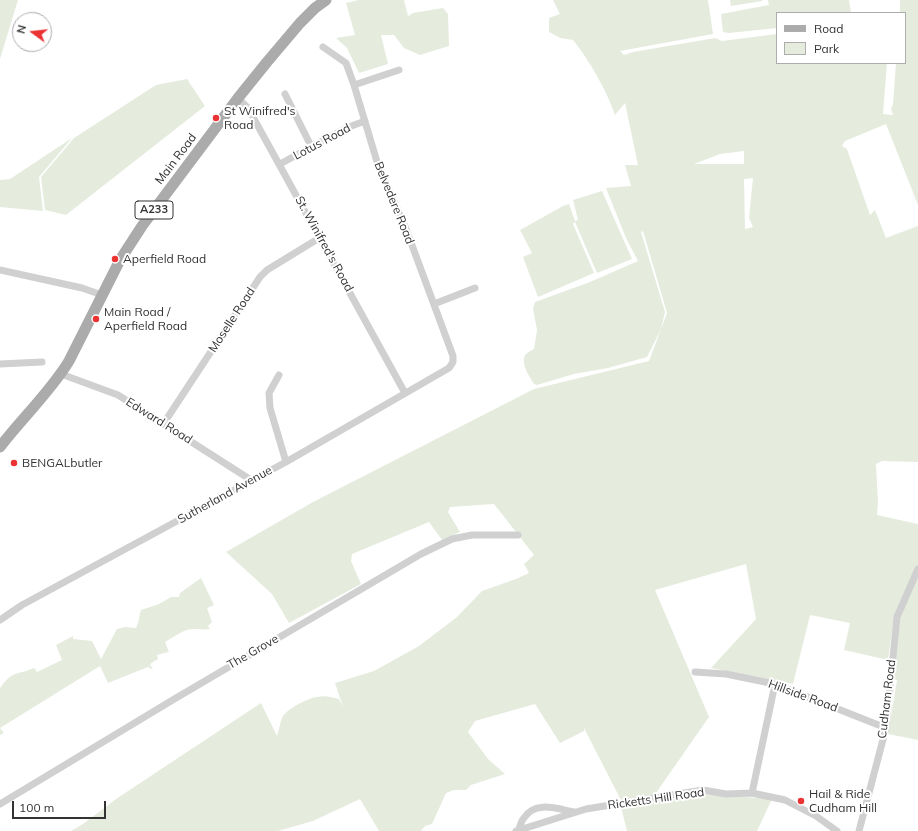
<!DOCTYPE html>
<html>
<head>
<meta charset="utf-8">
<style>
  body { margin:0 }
  #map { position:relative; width:918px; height:831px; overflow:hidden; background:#fff; font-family:Mulish,sans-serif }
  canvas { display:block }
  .legend { position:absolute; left:776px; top:12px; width:130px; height:52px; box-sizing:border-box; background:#fff; border:1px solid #adadad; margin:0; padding:5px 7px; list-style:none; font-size:12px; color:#333 }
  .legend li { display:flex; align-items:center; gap:8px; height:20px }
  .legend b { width:20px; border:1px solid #adadad }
  .north { position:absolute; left:12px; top:12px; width:40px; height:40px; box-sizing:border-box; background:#fff; border:1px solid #adadad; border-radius:50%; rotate:285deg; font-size:11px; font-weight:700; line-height:16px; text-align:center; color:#333 }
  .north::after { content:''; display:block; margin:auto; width:14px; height:18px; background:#ec3334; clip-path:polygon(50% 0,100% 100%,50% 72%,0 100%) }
  .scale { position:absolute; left:12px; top:801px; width:94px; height:18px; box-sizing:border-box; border:2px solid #333; border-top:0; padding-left:5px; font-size:12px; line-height:14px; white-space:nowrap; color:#333; -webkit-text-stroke:3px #fff; paint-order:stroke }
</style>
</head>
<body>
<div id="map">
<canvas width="918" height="831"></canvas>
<ul class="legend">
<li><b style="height:5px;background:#ababab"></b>Road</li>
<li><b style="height:11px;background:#e5ecde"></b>Park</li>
</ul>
<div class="north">N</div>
<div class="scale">100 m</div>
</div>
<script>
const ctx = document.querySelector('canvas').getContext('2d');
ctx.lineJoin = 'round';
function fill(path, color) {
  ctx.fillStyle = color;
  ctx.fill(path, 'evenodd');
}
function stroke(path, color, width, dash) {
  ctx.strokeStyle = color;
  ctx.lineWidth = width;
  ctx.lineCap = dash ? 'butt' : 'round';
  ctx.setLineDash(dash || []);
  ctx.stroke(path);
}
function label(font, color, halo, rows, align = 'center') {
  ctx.font = font + ' Mulish,sans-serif';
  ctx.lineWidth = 4;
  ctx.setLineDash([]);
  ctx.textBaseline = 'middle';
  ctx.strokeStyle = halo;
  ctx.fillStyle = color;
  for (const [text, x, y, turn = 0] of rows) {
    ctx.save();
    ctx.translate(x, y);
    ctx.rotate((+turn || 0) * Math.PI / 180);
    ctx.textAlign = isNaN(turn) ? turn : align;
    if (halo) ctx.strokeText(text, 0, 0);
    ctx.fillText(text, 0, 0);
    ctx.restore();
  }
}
fill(new Path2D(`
  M0 0H18L0 59Z
  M358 0H404L408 16 413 13 443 8 448 14 449 46 420 55 404 48 394 35H381L388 64 359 73 347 48 336 38 355 35 346 3Z
  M553 0H708L713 34 620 51 624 55 633 52 715 38 722 41 777 34V63H887L883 114 893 115 891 109 893 104 896 63H905V13H900V0H918V205L886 124 845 141 842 146 847 149 870 215 875 210 886 238 918 226V462L882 461 876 464 878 503 877 515 918 524V740L888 734 897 680 894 679 900 619 902 613 894 617 888 660 844 650 850 623 810 615 793 684 711 668 756 619 746 564 655 590 709 717 649 803 706 794 772 799 757 831H627L621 807 624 806 584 728V731L560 743 535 704 475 721 468 732 488 759 505 774 471 785 466 790H454L446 793 432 824 425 826 421 831H379L360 799 313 821 278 831H71L83 824 116 799 261 703 277 736C279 730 280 723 282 718 286 709 308 698 317 697 325 695 332 697 339 699L343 707 335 683 374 671 419 646 457 617 482 591 516 579 529 573 524 564 534 555 494 504 450 507 448 512 460 532 442 540 429 522 352 554 351 561 361 584 289 623 272 594 226 552 313 502 534 389 649 361 667 313 643 231 641 232 665 312 661 329 647 357 608 368 574 374 537 385 534 384C530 377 519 362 526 354 528 352 532 350 534 349L537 330 533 309 535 302 590 282 638 261 626 238 606 188 631 186 625 165H638L625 103 615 115C608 93 588 58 573 40L560 38 549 32V18L560 14ZM744 151V164H694L720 154ZM753 178 749 218 753 227 745 229 744 179Z
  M730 0H762V1L731 6Z
  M768 0H849L851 13H777V28L729 33 723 32 721 14 769 5Z
  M187 79 205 106 66 215 45 210 41 177 74 138 156 85Z
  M72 138 39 177 43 211 0 207V180L10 179Z
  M602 191 632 259 597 273 575 222 573 224 594 273 538 297 523 257 532 253 520 230 563 206 569 204 575 221 578 220 573 200Z
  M201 578 214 605 207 608 212 622 208 626 210 629C204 630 200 629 194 629 183 629 174 637 165 642L169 652 157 655 158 659 150 664 153 670 148 667 108 683 100 666 0 728 4 733 0 735V688C13 670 15 676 34 668L37 672 62 660 56 645 73 636V639L92 641 101 659 117 629 125 627 136 628C139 623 139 616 141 610L159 604 171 597H179L180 593Z`), '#e5ecde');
stroke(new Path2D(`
  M354 85 399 70
  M285 94 311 146
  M238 98 248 108 405 393
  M280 164 346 128 365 121
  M0 270 82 288 102 295
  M434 304 475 288
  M0 364 42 362
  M61 374 118 395 251 480
  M279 375 269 393 270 408 286 462
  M164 423 260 277 267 270 321 237
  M0 620 22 605 286 462 449 368 453 362V356L406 229 378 165 354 85 346 63 323 47
  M695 672 726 674 775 684 886 728
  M752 793 775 684
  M0 804 176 698 421 554 452 539 472 535H518
  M519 830C520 826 521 821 524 818 535 800 558 809 574 812
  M516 831 586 809 703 790 726 794 752 793 785 800 816 816 837 831
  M859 831 886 728 897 617 918 569`), '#d0d0d0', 7);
stroke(new Path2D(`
  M0 447C22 418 51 391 69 361L120 260 142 226 238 98 267 62 300 23 315 8 326 0`), '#ababab', 11);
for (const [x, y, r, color] of [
  [216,118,4,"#ec3334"],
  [115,259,4,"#ec3334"],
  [96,319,4,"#ec3334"],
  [14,463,4,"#ec3334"],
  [801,801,4,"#ec3334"]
]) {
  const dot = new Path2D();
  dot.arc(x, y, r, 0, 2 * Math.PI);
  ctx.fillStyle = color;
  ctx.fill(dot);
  stroke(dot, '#fff', 1.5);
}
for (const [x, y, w] of [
  [154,210,38]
]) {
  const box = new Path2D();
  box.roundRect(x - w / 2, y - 9, w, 18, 3);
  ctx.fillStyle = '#fff';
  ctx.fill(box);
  stroke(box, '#333', 1);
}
label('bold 11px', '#333', null, [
  ["A233",154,210]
]);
label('12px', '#333', '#fff', [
  ["St Winifred's",224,111],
  ["Road",224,125],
  ["Aperfield Road",123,259],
  ["Main Road /",104,312],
  ["Aperfield Road",104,326],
  ["BENGALbutler",22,463],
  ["Hail & Ride",809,794],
  ["Cudham Hill",809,808]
], 'left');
label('12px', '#333', '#fff', [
  ["Lotus Road",322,142,-28],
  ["Main Road",176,159,-53],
  ["Belvedere Road",394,203,68],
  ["St. Winifred's Road",324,244,61],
  ["Moselle Road",232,320,-57],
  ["Edward Road",159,421,32],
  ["Sutherland Avenue",225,495,-29],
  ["The Grove",253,652,-30],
  ["Hillside Road",803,696,20],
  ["Cudham Road",887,699,-83],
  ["Ricketts Hill Road",656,799,-8]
]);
</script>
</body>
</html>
